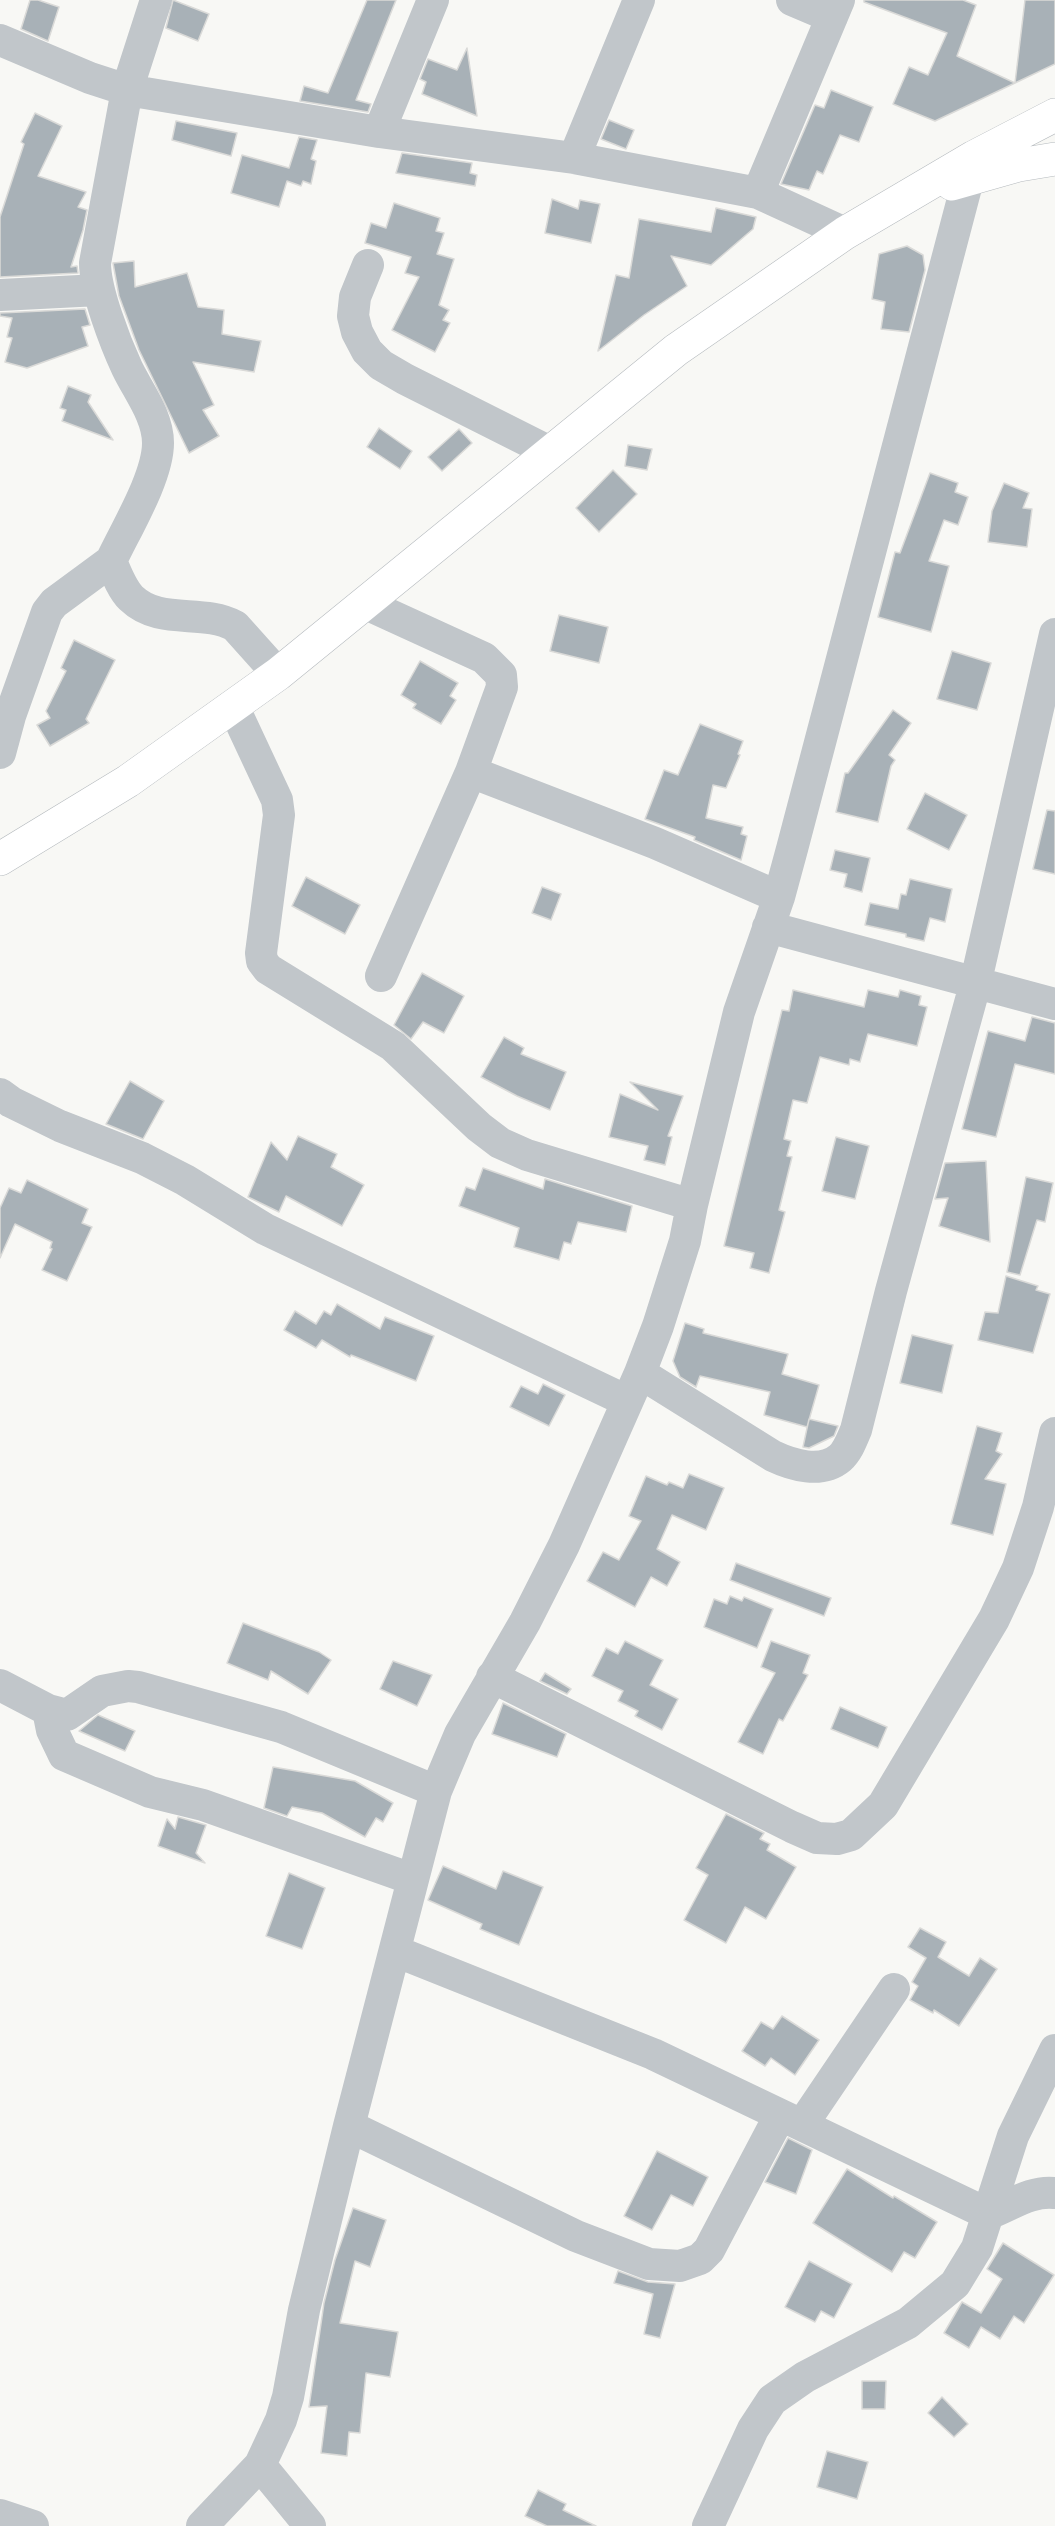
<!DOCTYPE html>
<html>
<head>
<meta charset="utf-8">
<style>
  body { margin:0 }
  canvas { display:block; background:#f8f8f5 }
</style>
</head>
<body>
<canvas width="1055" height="2526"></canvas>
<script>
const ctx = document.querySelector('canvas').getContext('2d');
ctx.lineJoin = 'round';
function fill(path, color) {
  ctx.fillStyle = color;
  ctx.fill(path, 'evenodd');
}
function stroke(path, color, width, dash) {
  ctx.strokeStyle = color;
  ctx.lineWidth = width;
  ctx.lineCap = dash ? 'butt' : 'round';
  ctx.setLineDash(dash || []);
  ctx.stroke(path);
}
const building = new Path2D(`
  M30 0H38L59 7 48 41 21 29Z
  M173 0 209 14 198 41 166 28Z
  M367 0H396L356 100 371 104 368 112 300 101 304 86 328 93Z
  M864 0H963L976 5 957 56 1015 83 935 121 893 104 909 67 928 75 947 33 864 2Z
  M1025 0H1055V64L1015 83Z
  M467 48 477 116 422 94 426 82 420 79 428 59 457 70Z
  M831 90 873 107 859 142 840 135 823 174 817 171 809 190 781 184 815 105 824 108Z
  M35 113 62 126 38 176 86 192 78 207 87 210 83 230 71 267 77 266 78 273 0 277V217L24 144 21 142Z
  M609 120 634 130 626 149 601 139Z
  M176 121 237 133 231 156 172 140Z
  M299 137 317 140 311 159 316 161 311 184 303 181 301 186 287 181 279 207 231 193 242 155 289 168Z
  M402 153 472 163 470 173 477 175 475 186 396 173Z
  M552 199 578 209 580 200 600 204 591 243 545 233Z
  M394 203 440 218 436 231 444 233 437 254 454 259 439 305 449 310 443 320 450 323 435 352 392 330 419 277 405 273 411 257 365 243 371 223 386 228Z
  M716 208 756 217 753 229 711 265 671 256 687 286 644 315 598 351 616 275 629 278 639 219 711 232Z
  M907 246 923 255 925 270 909 332 881 329 885 302 872 299 879 254Z
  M134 261 135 287 187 273 198 307 224 310 222 334 261 341 254 372 193 362 214 405 203 410 219 436 189 453 139 350 119 296 113 263Z
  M85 309 90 325 82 327 88 346 27 368 5 362 12 338 7 337 12 318 0 316V313Z
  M68 386 91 395 88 402 113 440 62 421 66 410 60 408Z
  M379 428 412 451 400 469 367 447Z
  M459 429 472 443 442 471 428 457Z
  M628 445 652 449 647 470 625 466Z
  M613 470 637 494 599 532 576 508Z
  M930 473 958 483 955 492 968 497 958 525 944 520 929 561 949 566 931 632 878 617 895 552 900 553Z
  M1004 483 1029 493 1023 508 1032 509 1027 547 988 542 992 511Z
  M559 615 608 627 599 663 550 651Z
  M74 640 115 660 86 719 89 723 50 746 37 725 50 718 46 711 66 671 61 668Z
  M952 651 991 663 977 710 937 699Z
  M420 661 458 683 450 696 456 700 441 724 413 708 416 704 401 695Z
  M893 710 911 723 889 755 895 760 891 766 878 822 836 812 845 773H848Z
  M700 724 743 741 738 754 740 755 726 788 713 785 706 818 743 827 741 834 747 836 741 860 694 840 695 837 645 819 664 770 678 775Z
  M925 793 967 815 949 850 907 829Z
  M1047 810 1055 811V874L1033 869Z
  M835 850 870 858 862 892 844 887 847 874 830 870Z
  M306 877 360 905 345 934 292 906Z
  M910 879 952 889 945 922 930 918 924 941 906 937V934L865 925 870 903 898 909 901 894 906 895Z
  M542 887 561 894 551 920 532 913Z
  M422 973 464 996 444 1033 423 1022 411 1039 394 1025Z
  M793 990 864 1007 868 990 898 997 900 990 921 996 919 1005 927 1007 917 1046 868 1034 860 1062 850 1059 849 1065 820 1057 807 1103 793 1100 784 1139 791 1141 787 1156 792 1157 779 1210 785 1212 769 1273 750 1268 754 1253 724 1246 782 1010 789 1011Z
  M1032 1017 1055 1023V1074L1015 1064 996 1137 962 1129 988 1031 1025 1041Z
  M504 1037 524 1048 521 1054 566 1072 550 1110 517 1096 481 1077Z
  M130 1081 164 1101 143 1139 106 1124Z
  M630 1082 683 1096 668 1136 672 1137 665 1165 644 1160 648 1146 609 1137 620 1094 658 1110Z
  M298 1136 337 1154 331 1167 364 1185 342 1226 286 1196 279 1212 248 1197 271 1142 287 1160Z
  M836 1137 869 1146 855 1199 822 1191Z
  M986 1161 990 1242 939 1226 948 1198 935 1199 945 1163Z
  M483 1168 543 1189 545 1179 632 1206 626 1232 578 1222 571 1244 564 1242 559 1260 514 1247 519 1228 459 1206 466 1187 475 1190Z
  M1026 1177 1053 1183 1045 1222 1037 1220 1020 1275 1007 1272Z
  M27 1180 88 1209 82 1223 92 1227 67 1281 42 1270 52 1249 50 1248 52 1242 15 1224 0 1258V1208L9 1188 21 1193Z
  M1006 1276 1038 1286 1036 1290 1050 1294 1033 1353 978 1340 985 1312 998 1313Z
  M337 1304 380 1329 385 1317 434 1336 416 1381 351 1355 350 1357 322 1340 316 1348 284 1330 295 1311 316 1324 324 1311 331 1315Z
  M685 1323 704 1329 703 1333 788 1354 782 1374 819 1385 807 1427 764 1415 770 1392 700 1376 696 1387 680 1377 673 1361Z
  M912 1335 953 1345 942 1393 900 1383Z
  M543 1384 565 1395 549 1426 510 1407 521 1386 538 1394Z
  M809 1419 838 1426 834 1436 809 1448 803 1447Z
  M977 1426 1002 1433 996 1451 1002 1454 985 1479 1006 1484 993 1535 951 1524Z
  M689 1474 724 1488 706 1530 672 1515 657 1549 680 1562 667 1586 651 1577 635 1607 587 1581 603 1552 619 1560 641 1521 629 1516 646 1476 667 1485 669 1482 683 1488Z
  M736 1563 831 1598 824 1616 730 1580Z
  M730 1596 742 1601 744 1597 773 1609 757 1648 704 1627 714 1599 727 1604Z
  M243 1623 319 1652 331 1660 308 1694 271 1671 268 1680 227 1663Z
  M625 1641 663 1660 650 1685 678 1699 662 1730 635 1716 638 1711 618 1701 623 1691 592 1676 606 1648 618 1654Z
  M771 1641 810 1655 803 1673 808 1675 783 1721 779 1719 763 1754 738 1742 775 1673 761 1667Z
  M393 1661 432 1675 417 1706 380 1689Z
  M545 1673 571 1689 567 1694 540 1681Z
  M503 1703 566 1734 557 1757 492 1734Z
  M840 1707 887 1727 878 1748 831 1729Z
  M98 1715 135 1731 125 1751 79 1731Z
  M273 1767 355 1781 393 1803 383 1822 376 1818 365 1837 322 1813 292 1807 287 1816 264 1808Z
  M726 1814 764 1833 760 1839 770 1844 767 1850 796 1867 766 1919 745 1907 726 1943 684 1920 708 1875 696 1868Z
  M178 1817 206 1825 196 1853 205 1863 158 1846 167 1819 175 1829Z
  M443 1866 496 1889 503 1871 543 1887 519 1945 480 1929 482 1924 428 1900Z
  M289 1873 325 1888 302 1949 266 1936Z
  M920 1928 946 1942 938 1957 969 1976 980 1958 997 1969 959 2026 934 2010 933 2013 910 2000 918 1986 912 1982 926 1958 908 1947Z
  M782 2016 819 2040 795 2075 771 2058 765 2066 742 2051 761 2022 773 2029Z
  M788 2138 812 2150 796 2194 765 2182Z
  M657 2151 708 2177 693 2206 671 2195 652 2230 624 2216Z
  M847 2169 893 2198 894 2196 937 2222 915 2258 904 2252 892 2272 813 2223Z
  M353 2208 386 2220 370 2267 355 2261 340 2323 398 2332 390 2377 366 2373 360 2433 349 2432 347 2456 321 2453 327 2406 309 2407 324 2303 335 2260Z
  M1003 2243 1054 2275 1024 2323 1014 2316 1000 2339 981 2327 969 2348 944 2333 962 2302 981 2313 1002 2279 987 2269Z
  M809 2261 852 2284 834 2318 821 2311 815 2322 785 2307Z
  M618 2271 648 2282 675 2284 660 2338 644 2334 653 2294 614 2283Z
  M862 2381H886L885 2409H862Z
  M942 2397 968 2424 954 2437 928 2413Z
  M827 2451 868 2462 857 2499 817 2487Z
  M538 2490 566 2504 563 2510 596 2526H547L525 2516Z`);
fill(building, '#a8b1b7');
stroke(building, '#dadad8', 1.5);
const major = new Path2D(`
  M952 184 1019 165 1055 159
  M0 859 128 781 278 674 676 350 845 233 974 157 1055 115`);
stroke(major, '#b5babe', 34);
stroke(new Path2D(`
  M156 0 127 90 95 263C95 290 115 342 127 368 138 391 158 416 158 443 158 477 126 529 111 561 116 573 122 589 131 598 160 626 202 608 235 626L278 674
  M792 0 832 17
  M0 40 90 78 127 90 379 132 574 158 758 193 845 233
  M379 132 433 0
  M574 158 639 0
  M758 193 839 0
  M368 265 355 297 353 316 357 332 367 351 381 365 405 379 550 452
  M0 295 99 290
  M366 604 484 658 501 675 502 687 471 772 381 976
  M234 708 277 800 279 815 261 953 262 961 268 969 393 1046 479 1127 500 1143 527 1155 692 1205
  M0 753 10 716 47 612 54 603 111 561
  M471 772 655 843 779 897
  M768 927 1055 1004
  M0 1094 11 1102 60 1126 142 1158 185 1180 265 1229 627 1401
  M640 1373 773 1456C792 1465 821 1474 840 1458 848 1451 852 1439 856 1430L891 1291 975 985 1055 634
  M492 1677 792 1827 817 1838 837 1839 851 1835 883 1805 994 1619 1018 1568 1038 1507 1055 1433
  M0 1685 48 1710 67 1715 102 1691 128 1686 138 1687 281 1727 436 1791
  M48 1710 52 1730 64 1755 150 1792 203 1805 412 1879
  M395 1951 653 2054 988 2214C1010 2206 1031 2190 1055 2193
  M802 2125 894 1989
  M349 2126 576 2236 649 2264 680 2266 700 2259 709 2250 780 2115
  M260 2465 310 2526
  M0 2515 33 2526
  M202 2526 260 2465 281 2420 288 2397 304 2310 349 2126 436 1791 460 1734 525 1622 564 1545 640 1373 658 1326 685 1241 692 1205 739 1012 779 897 792 849 974 157
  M708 2526 753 2429 772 2400 805 2377 908 2323 955 2284 977 2248 1013 2136 1055 2050`), '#c1c6ca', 32);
stroke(major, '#fff', 33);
</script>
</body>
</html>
